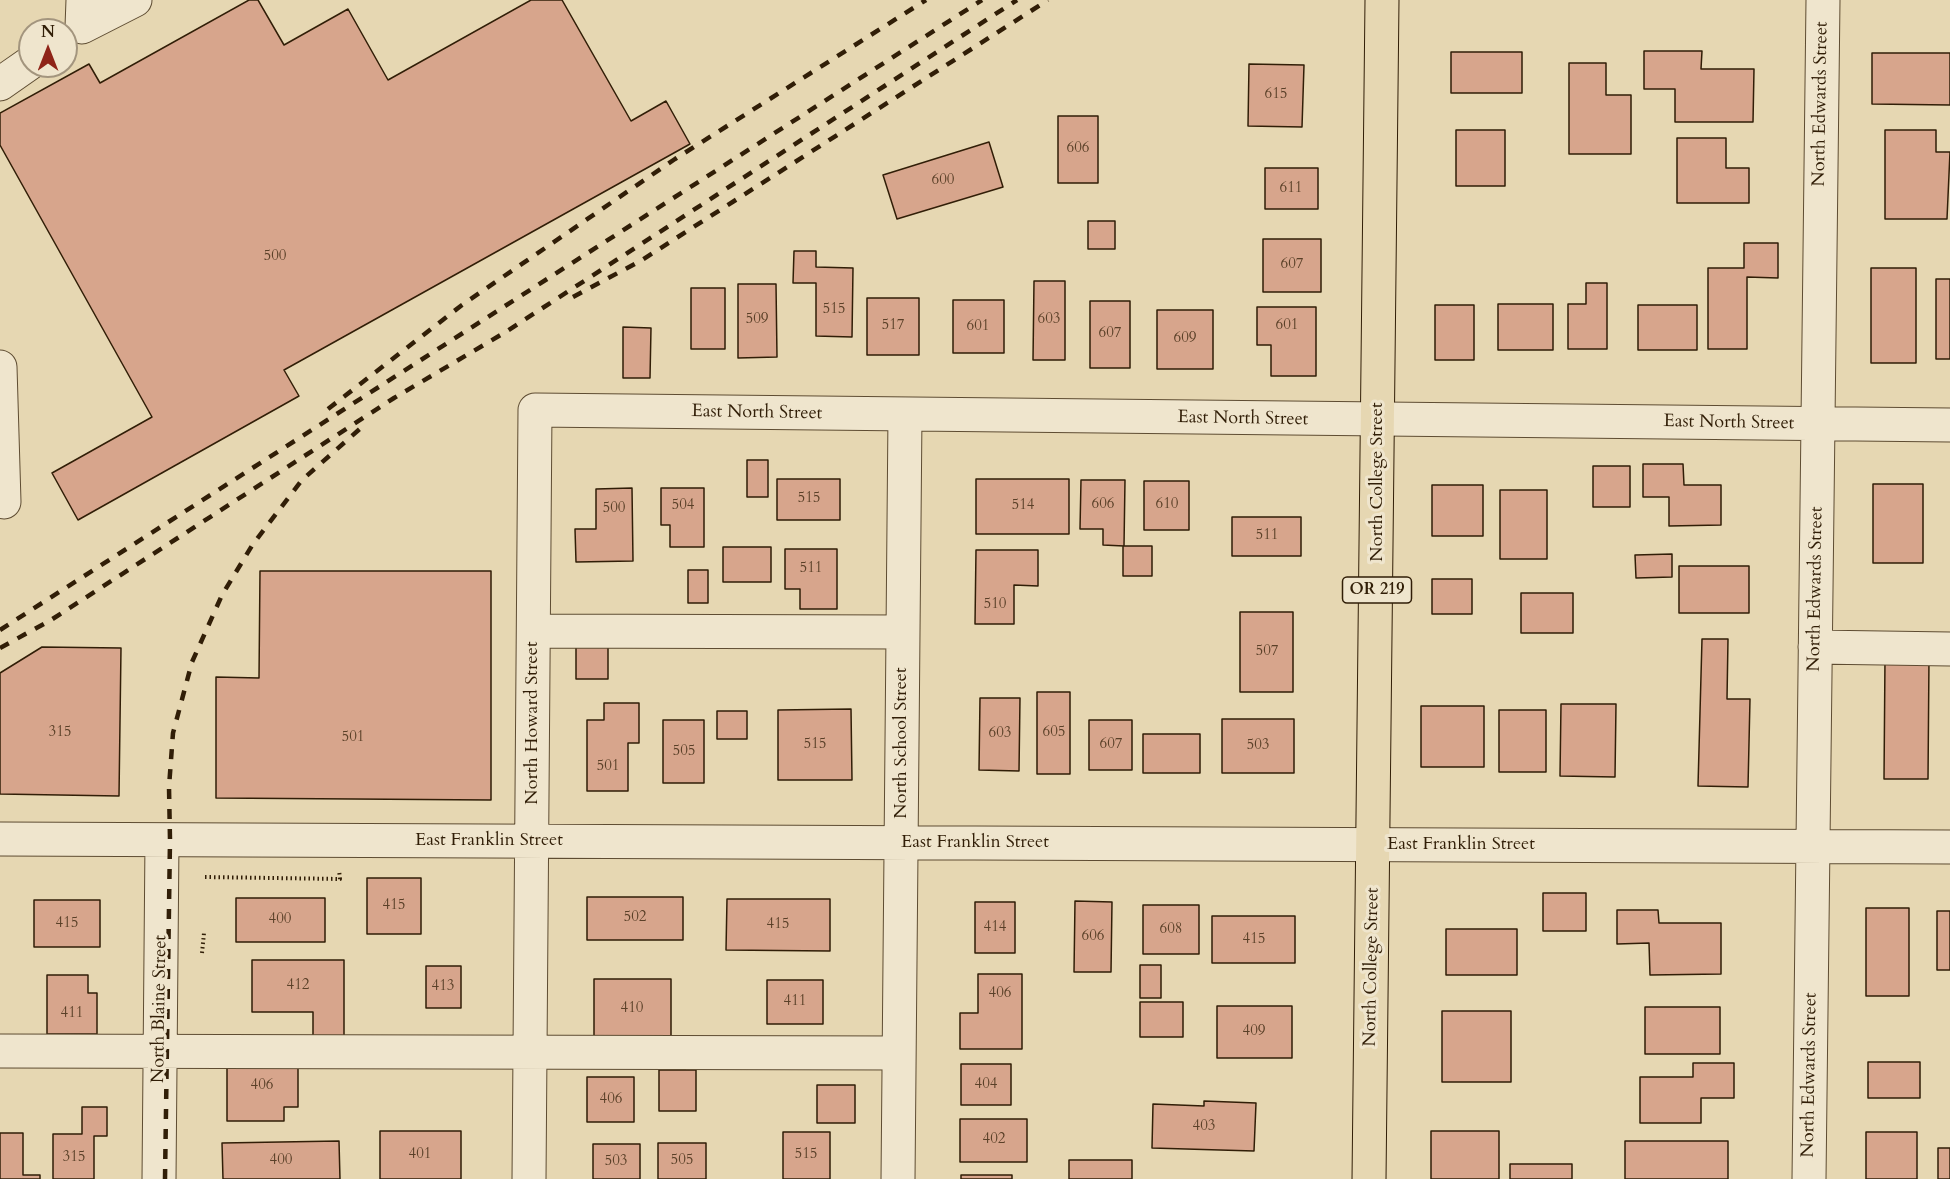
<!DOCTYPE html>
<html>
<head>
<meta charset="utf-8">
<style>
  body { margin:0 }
  #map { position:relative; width:1950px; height:1179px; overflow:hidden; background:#e6d7b2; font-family:Cardo,serif }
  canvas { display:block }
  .north { position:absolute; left:18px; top:18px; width:60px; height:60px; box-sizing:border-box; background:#efe5cd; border:2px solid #a3957e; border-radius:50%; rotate:0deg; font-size:16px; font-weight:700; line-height:24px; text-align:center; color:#311e07 }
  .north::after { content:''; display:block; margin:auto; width:21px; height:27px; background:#8f2418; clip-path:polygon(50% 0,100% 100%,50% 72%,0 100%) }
</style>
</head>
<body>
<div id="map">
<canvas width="1950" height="1179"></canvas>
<div class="north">N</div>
</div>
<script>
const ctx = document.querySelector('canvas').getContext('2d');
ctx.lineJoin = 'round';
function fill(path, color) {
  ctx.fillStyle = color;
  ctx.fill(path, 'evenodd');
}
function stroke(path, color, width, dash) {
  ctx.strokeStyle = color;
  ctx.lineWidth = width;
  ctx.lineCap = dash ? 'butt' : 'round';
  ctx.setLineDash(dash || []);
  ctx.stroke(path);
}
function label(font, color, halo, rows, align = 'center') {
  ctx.font = font + ' Cardo,serif';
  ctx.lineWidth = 6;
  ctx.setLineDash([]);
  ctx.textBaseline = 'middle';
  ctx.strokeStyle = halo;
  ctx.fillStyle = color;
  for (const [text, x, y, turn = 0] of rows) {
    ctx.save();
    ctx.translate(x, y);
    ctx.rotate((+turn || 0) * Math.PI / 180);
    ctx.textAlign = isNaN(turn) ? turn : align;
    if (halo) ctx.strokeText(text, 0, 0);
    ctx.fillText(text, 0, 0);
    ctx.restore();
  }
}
const building = new Path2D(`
  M249 0H258L284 45 348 9 388 80 531 0H562L631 121 666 101 690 144 284 370 299 396 78 520 52 473 152 417 0 145V113L89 64 100 83Z
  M1644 51H1702L1701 69H1754L1753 122H1675V89H1644Z
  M1451 52H1522V93H1451Z
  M1872 53H1950V105L1872 104Z
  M1569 63H1606V95H1631V154H1569Z
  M1249 64 1304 65 1302 127 1248 126Z
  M1058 116H1098V183H1058Z
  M1456 130H1505V186H1456Z
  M1885 130H1936V152H1950L1947 219H1885Z
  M1677 138H1726V168H1749V203H1677Z
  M989 142 1003 187 897 219 883 175Z
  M1265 168H1318V209H1265Z
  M1088 221H1115V249H1088Z
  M1263 239H1321V292H1263Z
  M1744 243H1778V278L1747 277V349H1708V268H1744Z
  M794 251H816V267L853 268 852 337 816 336V283H793Z
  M1871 268H1916V363H1871Z
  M1936 279H1950V359H1936Z
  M1034 281H1065V360H1033Z
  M1586 283H1607V349H1568V304H1586Z
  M738 284H776L777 357 738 358Z
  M691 288H725V349H691Z
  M867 298H919V355H867Z
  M953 300H1004V353H953Z
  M1090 301H1130V368H1090Z
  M1498 304H1553V350H1498Z
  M1435 305H1474V360H1435Z
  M1638 305H1697V350H1638Z
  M1257 307H1316V376H1271V345H1257Z
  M1157 310H1213V369H1157Z
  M623 327 651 328 650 378H623Z
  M747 460H768V497H747Z
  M1643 464H1683L1684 485H1721V525L1669 526V497H1643Z
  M1593 466H1630V507H1593Z
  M777 479H840V520H777Z
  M976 479H1069V534H976Z
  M1081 480H1125L1124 546 1103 545V529H1080Z
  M1144 481H1189V530H1144Z
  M1873 484H1923V563H1873Z
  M1432 485H1483V536H1432Z
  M632 488 633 561 576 562 575 529H596V489Z
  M661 488H704V547H670V525H661Z
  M1500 490H1547V559H1500Z
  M1232 517H1301V556H1232Z
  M1123 546H1152V576H1123Z
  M723 547H771V582H723Z
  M785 549H837V609H800V589H785Z
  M976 550H1038V586L1014 585V624H975Z
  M1672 554V577L1636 578 1635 555Z
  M1679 566H1749V613H1679Z
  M688 570H708V603H688Z
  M260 571H491V800L216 798V677L259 678Z
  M1432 579H1472V614H1432Z
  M1521 593H1573V633H1521Z
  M1240 612H1293V692H1240Z
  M1702 639H1728L1727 699H1750L1748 787 1698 786Z
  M576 646H608V679H576Z
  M42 647 121 648 119 796 0 794V673Z
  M1885 658H1929L1928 779H1884Z
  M1037 692H1070V774H1037Z
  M980 698H1020L1019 771 979 770Z
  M604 703H639V743H628V791H587V720H604Z
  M1561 704H1616L1615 777 1560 776Z
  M1421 706H1484V767H1421Z
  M851 709 852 780H778V710Z
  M1499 710H1546V772H1499Z
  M717 711H747V739H717Z
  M1222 719H1294V773H1222Z
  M663 720H704V783H663Z
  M1089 720H1132V770H1089Z
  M1143 734H1200V773H1143Z
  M367 878H421V934H367Z
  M1543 893H1586V931H1543Z
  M587 897H683V940H587Z
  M236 898H325V942H236Z
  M727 899H830V951L726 950Z
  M34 900H100V947H34Z
  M1075 901 1112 902 1111 972H1074Z
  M975 902H1015V953H975Z
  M1143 905H1199V954H1143Z
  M1866 908H1909V996H1866Z
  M1617 910H1658L1659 923H1721V974L1650 975 1649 943 1617 944Z
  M1937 911H1950V970H1937Z
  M1212 916H1295V963H1212Z
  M1446 929H1517V975H1446Z
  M252 960H344V1040H313V1012H252Z
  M1140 965H1161V998H1140Z
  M426 966H461V1008H426Z
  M978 974H1022V1049H960V1013H978Z
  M47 975H88V993H97V1034H47Z
  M594 979H671V1039H594Z
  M767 980H823V1024H767Z
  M1140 1002H1183V1037H1140Z
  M1217 1006H1292V1058H1217Z
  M1645 1007H1720V1054H1645Z
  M1442 1011H1511V1082H1442Z
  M1868 1062H1920V1098H1868Z
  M1693 1063H1734V1098H1701V1123H1640V1077H1693Z
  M227 1064H298V1107H284V1121H227Z
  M961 1064H1011V1105H961Z
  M659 1070H696V1111H659Z
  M587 1077H634V1122H587Z
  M817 1085H855V1123H817Z
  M1204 1101 1256 1103 1254 1151 1152 1148 1153 1104 1204 1106Z
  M82 1107H107V1136H94V1179H53V1134H82Z
  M960 1119H1027V1162H960Z
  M380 1131H461V1179H380Z
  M1431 1131H1499V1179H1431Z
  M783 1132H830V1179H783Z
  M1866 1132H1917V1179H1866Z
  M0 1133H23V1175H40V1179H0Z
  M339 1141 340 1179H223L222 1143Z
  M1625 1141H1728V1179H1625Z
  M658 1143H706V1179H658Z
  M593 1144H640V1179H593Z
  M1938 1148H1950V1179H1938Z
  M1069 1160H1132V1179H1069Z
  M1510 1164H1572V1179H1510Z
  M961 1175H1012V1179H961Z`);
fill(building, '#d7a58c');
stroke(building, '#311e07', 1.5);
const minor = new Path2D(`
  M83 0 82 27 135 0
  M0 84 30 63
  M0 367 4 502
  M534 631 903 632
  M1815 647 1950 649
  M0 839 1950 847
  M0 1051 899 1053
  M159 1179 162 840
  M529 1179 535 410 1950 425
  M898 1179 905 414
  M1809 1179 1823 0`);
const major = new Path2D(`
  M1369 1179 1382 0`);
stroke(minor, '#5e4c32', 35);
stroke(major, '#311e07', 35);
stroke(new Path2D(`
  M205 877 340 879 339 870
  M202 953 204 933`), '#311e07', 4, [1.5, 3]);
stroke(minor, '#efe5cd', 33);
stroke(major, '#e6d7b2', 33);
stroke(new Path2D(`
  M573 297 642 260 1048 0
  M328 409 462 305 675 159 926 0
  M0 630 982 0
  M0 648 51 620 394 398 504 333 1017 0
  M165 1179 170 840 169 787 173 733 192 662 222 595 253 544 302 480 362 427`), '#311e07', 4.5, [10, 10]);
label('15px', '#5a4028', null, [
  ["615",1276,95],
  ["606",1078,149],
  ["600",943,181],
  ["611",1291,189],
  ["500",275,257],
  ["607",1292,265],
  ["515",834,310],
  ["509",757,320],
  ["603",1049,320],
  ["517",893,326],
  ["601",1287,326],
  ["601",978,327],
  ["607",1110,334],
  ["609",1185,339],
  ["515",809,499],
  ["606",1103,505],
  ["610",1167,505],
  ["504",683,506],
  ["514",1023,506],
  ["500",614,509],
  ["511",1267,536],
  ["511",811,569],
  ["510",995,605],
  ["507",1267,652],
  ["315",60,733],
  ["605",1054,733],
  ["603",1000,734],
  ["501",353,738],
  ["515",815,745],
  ["607",1111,745],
  ["503",1258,746],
  ["505",684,752],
  ["501",608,767],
  ["415",394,906],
  ["502",635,918],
  ["400",280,920],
  ["415",67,924],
  ["415",778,925],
  ["414",995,928],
  ["608",1171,930],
  ["606",1093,937],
  ["415",1254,940],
  ["412",298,986],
  ["413",443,987],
  ["406",1000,994],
  ["411",795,1002],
  ["410",632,1009],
  ["411",72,1014],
  ["409",1254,1032],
  ["404",986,1085],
  ["406",262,1086],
  ["406",611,1100],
  ["403",1204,1127],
  ["402",994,1140],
  ["401",420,1155],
  ["515",806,1155],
  ["315",74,1158],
  ["400",281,1161],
  ["505",682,1161],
  ["503",616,1162]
]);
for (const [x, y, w] of [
  [1377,590,69]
]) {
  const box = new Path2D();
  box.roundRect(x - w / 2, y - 13, w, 26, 4.5);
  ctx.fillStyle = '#efe5cd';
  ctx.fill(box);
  stroke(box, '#311e07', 1.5);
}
label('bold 16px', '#311e07', null, [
  ["OR 219",1377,590]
]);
label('18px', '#311e07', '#efe5cd', [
  ["North Edwards Street",1821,104,-89],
  ["East North Street",757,413,1],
  ["East North Street",1243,419,1],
  ["East North Street",1729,423,1],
  ["North College Street",1378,482,-90],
  ["North Edwards Street",1816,589,-89],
  ["North Howard Street",533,723,-90],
  ["North School Street",902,743,-90],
  ["East Franklin Street",489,841],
  ["East Franklin Street",975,843],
  ["East Franklin Street",1461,845],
  ["North College Street",1372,967,-89],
  ["North Blaine Street",160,1009,-89],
  ["North Edwards Street",1810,1075,-89]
]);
</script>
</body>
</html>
